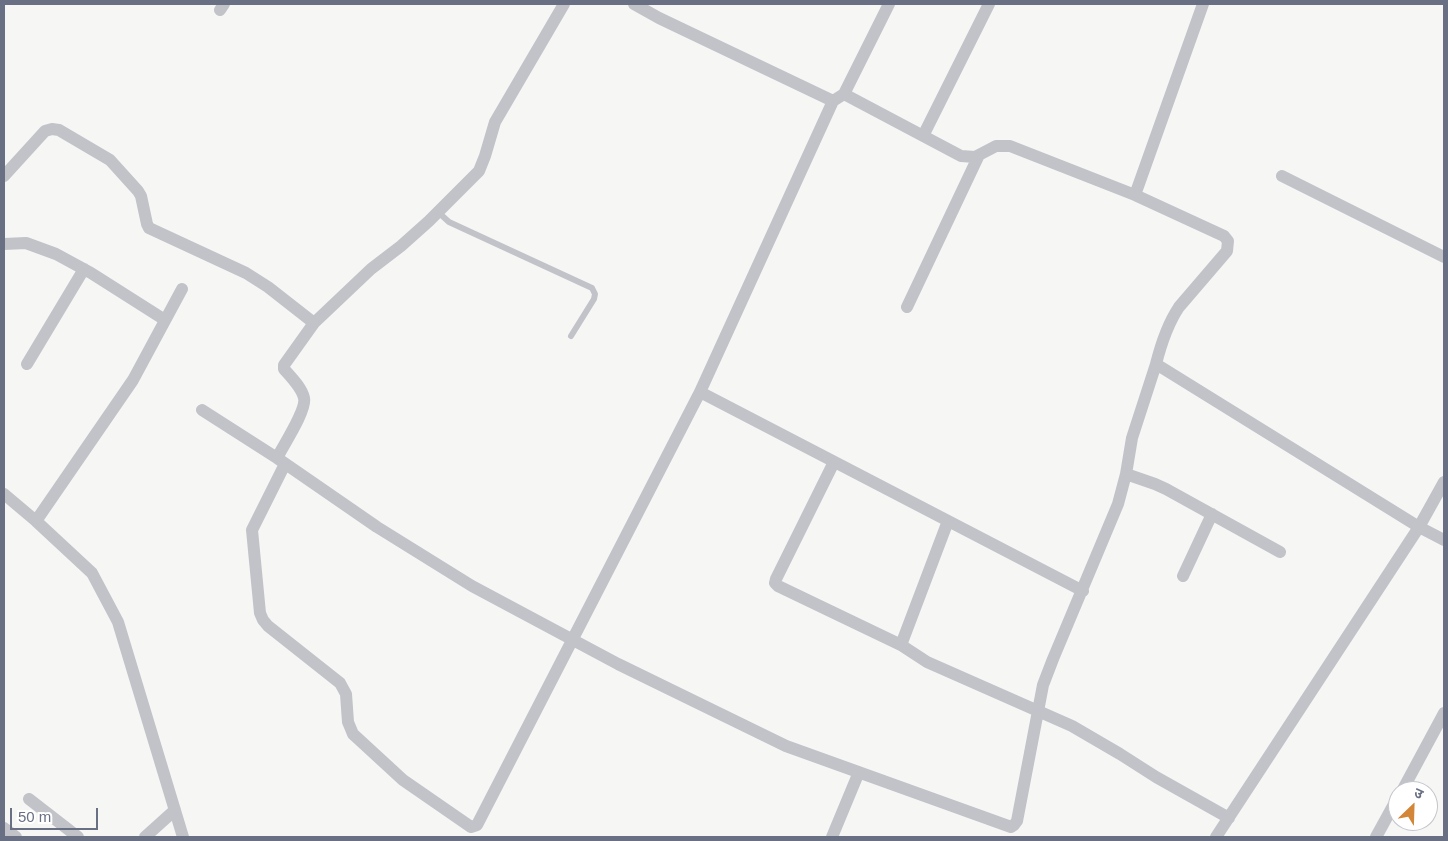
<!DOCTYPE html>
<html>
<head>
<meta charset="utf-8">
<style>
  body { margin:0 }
  #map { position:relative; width:1448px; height:841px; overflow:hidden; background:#f6f7f4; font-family:Helvetica,"Noto Sans Devanagari",sans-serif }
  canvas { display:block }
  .frame { position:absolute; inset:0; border:5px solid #697083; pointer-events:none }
  .north { position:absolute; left:1388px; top:781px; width:50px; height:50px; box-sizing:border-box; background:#fff; border:1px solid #c3c6cd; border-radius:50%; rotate:24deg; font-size:14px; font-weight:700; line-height:20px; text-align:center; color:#697083 }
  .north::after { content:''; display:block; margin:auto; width:18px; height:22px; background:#d38538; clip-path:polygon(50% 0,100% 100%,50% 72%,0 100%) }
  .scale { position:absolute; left:10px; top:808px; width:88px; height:22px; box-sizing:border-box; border:2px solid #697083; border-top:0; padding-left:6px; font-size:15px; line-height:18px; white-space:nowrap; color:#697083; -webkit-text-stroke:4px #fff; paint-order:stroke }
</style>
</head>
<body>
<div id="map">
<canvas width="1448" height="841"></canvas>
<div class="frame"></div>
<div class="north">उ</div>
<div class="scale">50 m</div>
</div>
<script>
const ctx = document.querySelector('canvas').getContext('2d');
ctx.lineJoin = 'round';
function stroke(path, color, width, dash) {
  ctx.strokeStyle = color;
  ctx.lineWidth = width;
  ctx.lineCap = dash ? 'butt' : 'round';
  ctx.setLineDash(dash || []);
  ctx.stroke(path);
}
stroke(new Path2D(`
  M438 212 449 222 592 288 595 294 594 299 571 336`), '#c1c3c8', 6);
stroke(new Path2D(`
  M634 4 659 18 833 101 844 94 961 156 975 157 996 146H1010L1135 195 1224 236 1228 241 1227 251 1179 307C1167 325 1161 344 1156 364L1419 527 1444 540
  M220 10 224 4
  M844 94 889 4
  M923 136 989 4
  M4 176 45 131 52 129 59 130 110 160 138 191 141 196 147 224 149 228 246 273 268 287 314 323 371 269 401 246 429 221 479 171 485 156 495 122 564 4
  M1282 176 1444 257
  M1135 195 1203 4
  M4 244 26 243 56 254 91 273 165 320
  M907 307 979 155
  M27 364 84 269
  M700 392 1083 591
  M202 410 277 458 377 527 472 586 618 664 786 746 1011 827 1014 825 1017 821 1043 685 1053 659 1118 504 1126 474 1132 438 1156 364
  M277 458C283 446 307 410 304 398 302 388 291 377 284 369V365L314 323
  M834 462 776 579 775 583 778 586 901 645 927 662 1072 726 1120 754 1156 777 1229 818
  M285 464 252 530 260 613 263 620 268 626 340 683 346 694 348 722 353 734 403 780 471 827 477 825 700 392 833 101
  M1126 474 1155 484 1166 489 1280 552
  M4 494 36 521 92 573 118 622 183 837
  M36 521 133 380 182 289
  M1183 576 1212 514
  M901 645 948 521
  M1402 791 1444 713
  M29 799 78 837
  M4 828 16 837
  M145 837 175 810
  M832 837 859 772
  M1216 837 1419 527 1444 482
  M1376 837 1398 797`), '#c1c3c8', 12);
</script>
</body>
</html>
